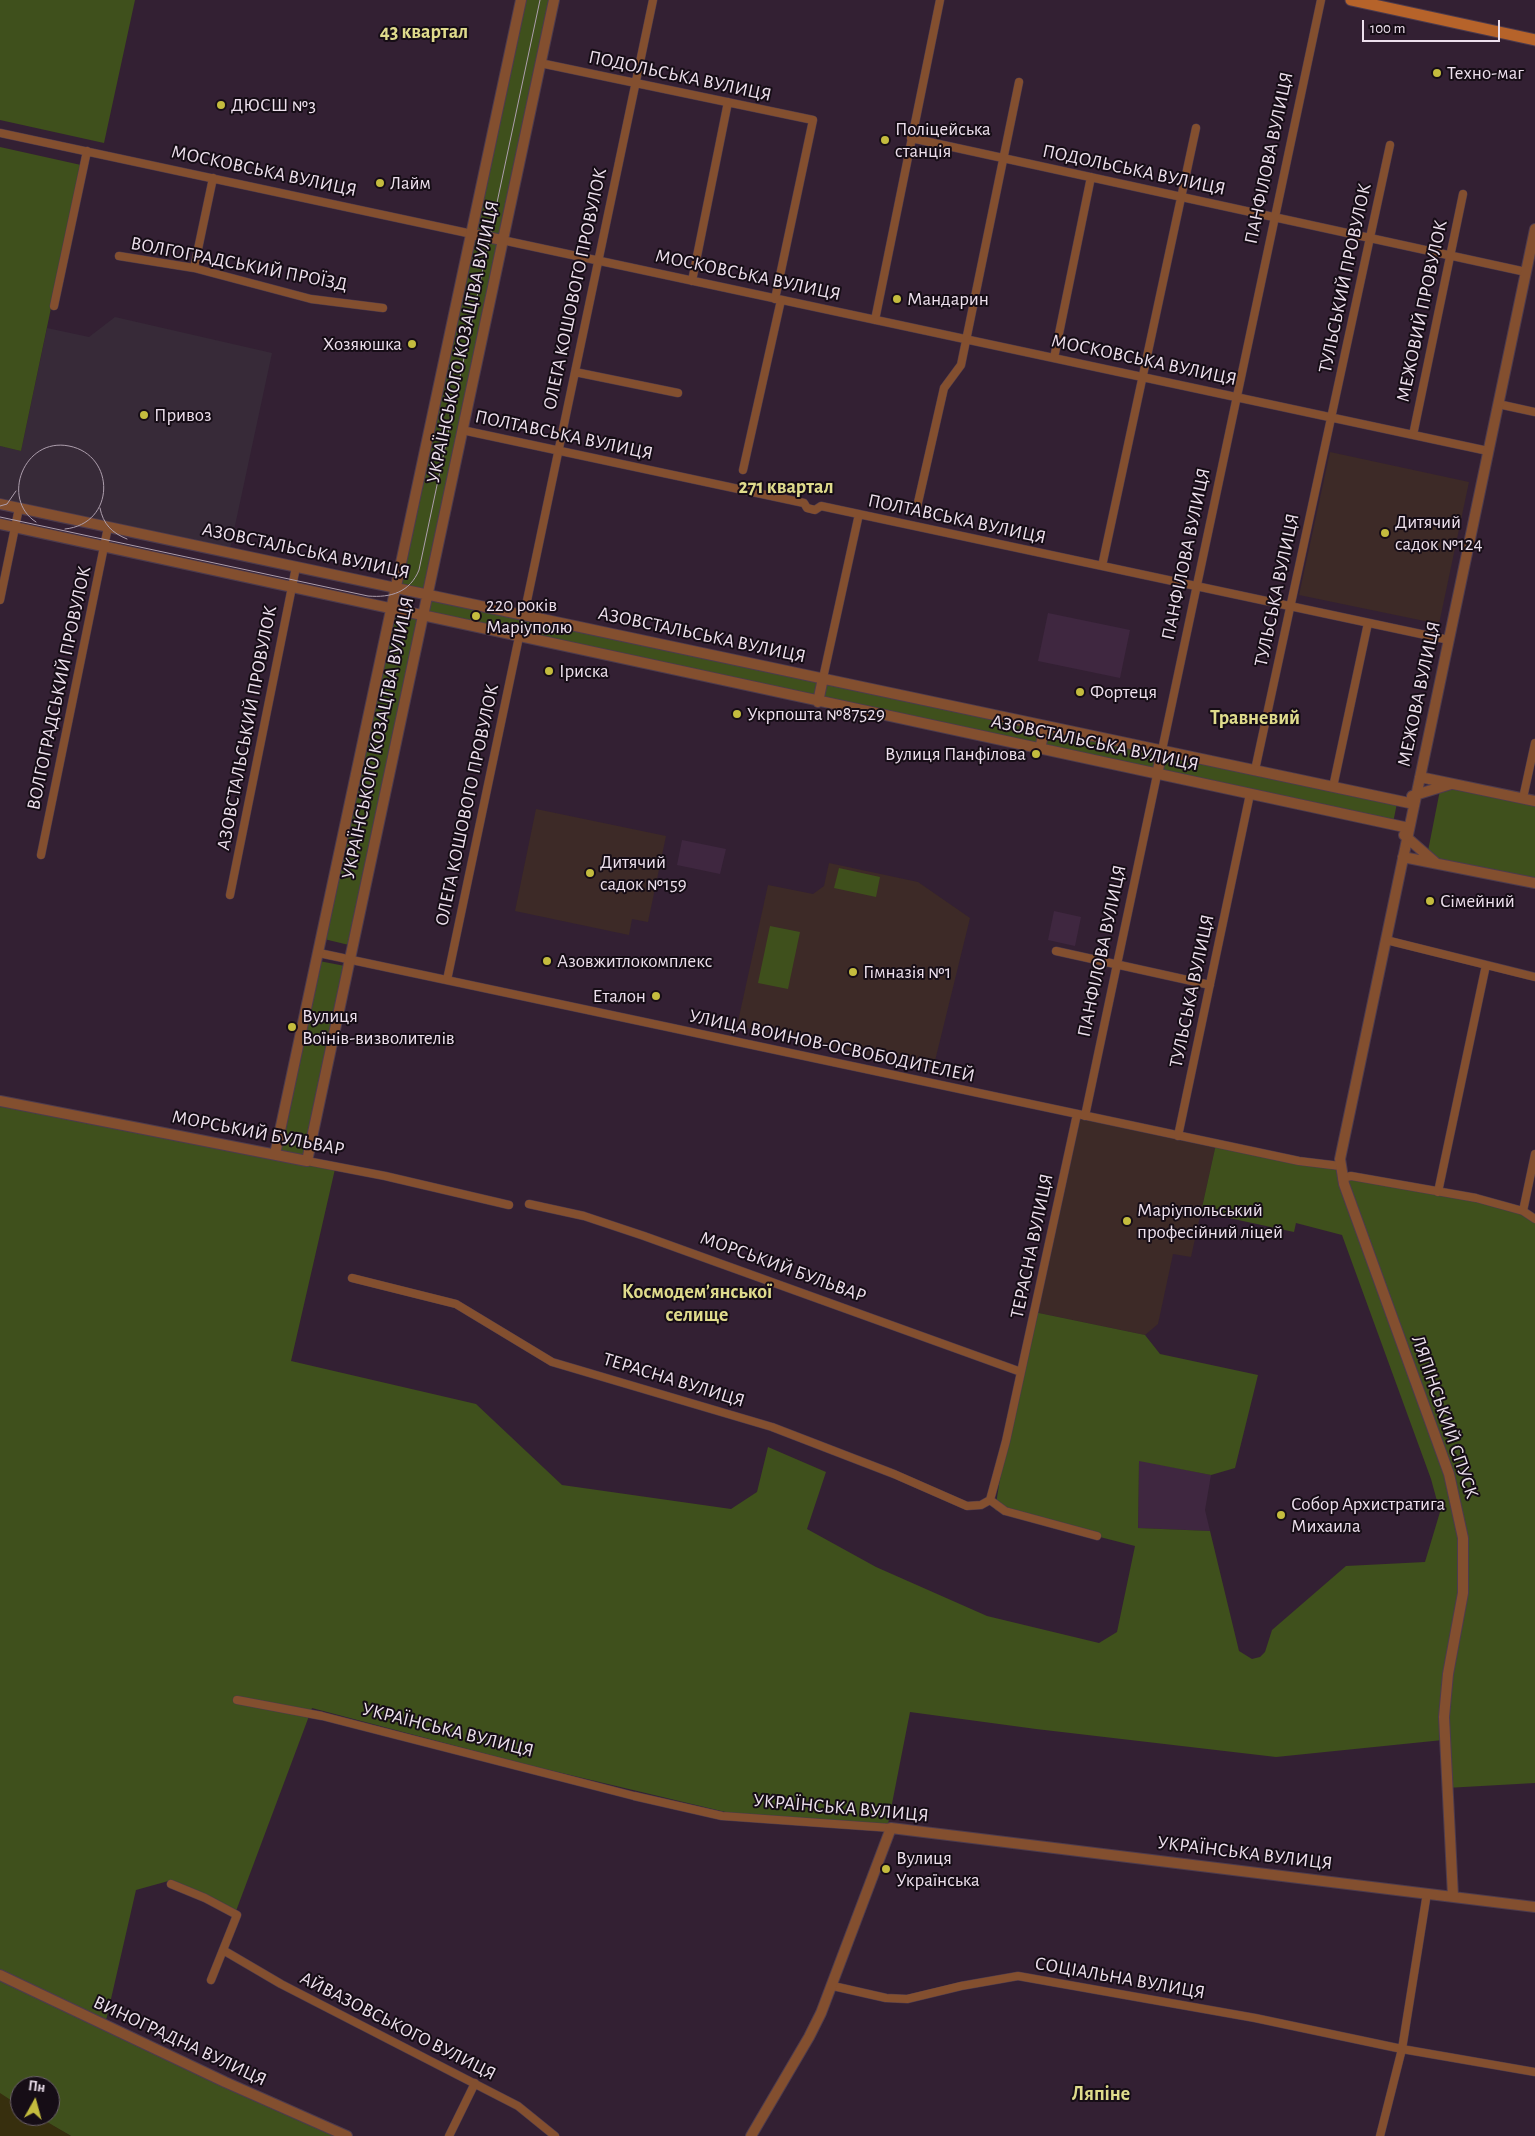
<!DOCTYPE html>
<html>
<head>
<meta charset="utf-8">
<style>
  body { margin:0 }
  #map { position:relative; width:1535px; height:2136px; overflow:hidden; background:#332033; font-family:"Alegreya Sans",sans-serif }
  canvas { display:block }
  .north { position:absolute; left:10px; top:2076px; width:50px; height:50px; box-sizing:border-box; background:#160d16; border:1px solid #6c616c; border-radius:50%; rotate:7deg; font-size:14px; font-weight:700; line-height:20px; text-align:center; color:#ede0ed }
  .north::after { content:''; display:block; margin:auto; width:18px; height:22px; background:#c4bc3e; clip-path:polygon(50% 0,100% 100%,50% 72%,0 100%) }
  .scale { position:absolute; left:1362px; top:20px; width:138px; height:22px; box-sizing:border-box; border:2px solid #ede0ed; border-top:0; padding-left:6px; font-size:15px; line-height:18px; white-space:nowrap; color:#ede0ed; -webkit-text-stroke:4px #160d16; paint-order:stroke }
</style>
</head>
<body>
<div id="map">
<canvas width="1535" height="2136"></canvas>
<div class="north">Пн</div>
<div class="scale">100 m</div>
</div>
<script>
const ctx = document.querySelector('canvas').getContext('2d');
ctx.lineJoin = 'round';
function fill(path, color) {
  ctx.fillStyle = color;
  ctx.fill(path, 'evenodd');
}
function stroke(path, color, width, dash) {
  ctx.strokeStyle = color;
  ctx.lineWidth = width;
  ctx.lineCap = dash ? 'butt' : 'round';
  ctx.setLineDash(dash || []);
  ctx.stroke(path);
}
function label(font, color, halo, rows, align = 'center') {
  ctx.font = font + ' "Alegreya Sans",sans-serif';
  ctx.lineWidth = 4;
  ctx.setLineDash([]);
  ctx.textBaseline = 'middle';
  ctx.strokeStyle = halo;
  ctx.fillStyle = color;
  for (const [text, x, y, turn = 0] of rows) {
    ctx.save();
    ctx.translate(x, y);
    ctx.rotate((+turn || 0) * Math.PI / 180);
    ctx.textAlign = isNaN(turn) ? turn : align;
    if (halo) ctx.strokeText(text, 0, 0);
    ctx.fillText(text, 0, 0);
    ctx.restore();
  }
}
fill(new Path2D(`
  M115 317 272 353 230 549 0 500V446L21 451 47 328 89 337Z`), '#372a38');
fill(new Path2D(`
  M1048 613 1130 630 1120 678 1038 661Z
  M682 840 726 849 720 874 677 865Z
  M1054 911 1081 917 1075 946 1048 940Z
  M1139 1460 1211 1475 1205 1510 1210 1531 1138 1528Z`), '#3f2740');
fill(new Path2D(`
  M1330 452 1469 482 1439 624 1299 595Z
  M536 809 666 836 648 922 632 919 629 935 515 911Z
  M829 863 918 882 970 918 933 1069 737 1026 768 885 813 894 824 886Z
  M1077 1114 1216 1144 1191 1257 1173 1254 1158 1324 1145 1335 1034 1312Z`), '#3d2a27');
fill(new Path2D(`
  M0 0H135L104 143 0 120Z
  M524 0H551L500 237 475 231Z
  M0 147 81 165 21 451 0 446Z
  M474 237 499 243 424 590 400 585Z
  M429 596 1397 803 1393 823 425 614Z
  M394 612 418 619 349 945 324 939Z
  M1452 786 1535 803V881L1439 862 1428 851 1440 790Z
  M839 868 880 877 876 897 834 888Z
  M770 926 800 932 788 989 758 983Z
  M319 961 345 966 305 1156 279 1152Z
  M0 1106 335 1169 291 1361 476 1404 562 1485 731 1509 757 1492 768 1447 826 1472 807 1529 876 1567 987 1616 1099 1643 1117 1632 1135 1546 995 1510 1006 1441 1034 1312 1145 1335 1160 1354 1258 1375 1235 1468 1211 1475 1139 1461 1138 1528 1210 1531 1239 1651 1252 1659 1260 1657 1265 1652 1272 1630 1346 1566 1425 1562 1440 1512 1431 1479 1342 1235 1296 1223 1294 1232 1201 1212 1216 1144 1438 1192 1461 1195 1535 1219V1783L1446 1788 1443 1740 1276 1757 1036 1729 910 1712 888 1824 738 1815 528 1765 312 1708 236 1911 172 1880 136 1890 105 2025 347 2136H71L48 2123 0 2131ZM20 2086H50V2116H20Z`), '#3f501c');
fill(new Path2D(`
  M0 2093 20 2106V2116H37L71 2136H0Z`), '#372f0e');
const minor = new Path2D(`
  M540 63 813 120 775 299
  M0 133 472 234
  M911 138 1526 272
  M502 240 1488 451
  M119 256 194 268 311 299 383 308
  M194 268 213 178
  M692 281 728 102
  M54 306 87 151
  M875 320 940 0
  M1054 358 1091 177
  M575 372 678 393
  M1498 404 1535 412
  M462 430 804 503 807 508 815 510 821 506 1449 640
  M1413 435 1463 194
  M743 470 781 300
  M917 507 944 388 961 365 1019 82
  M1102 566 1196 128
  M0 600 19 508
  M524 615 653 0
  M823 678 859 514
  M1162 750 1321 0
  M1255 770 1390 145
  M1333 787 1368 623
  M1523 798 1535 743
  M41 855 108 527
  M230 895 296 567
  M1386 940 1535 977
  M1056 951 1210 985
  M319 953 1299 1161 1340 1166
  M447 980 519 637
  M1077 1114 1006 1441 990 1500 1005 1511 1097 1536
  M1085 1116 1157 775
  M1178 1136 1250 794
  M307 1161 385 1176 509 1205
  M1342 1178 1351 1176 1476 1198 1523 1211 1535 1219
  M1438 1192 1486 965
  M529 1204 584 1216 644 1236 1021 1372
  M1523 1211 1535 1154
  M352 1278 456 1304 552 1362 772 1427 894 1474 967 1506 981 1505 990 1500
  M237 1700 322 1716 634 1796 722 1816 891 1828
  M171 1884 205 1898 237 1915 211 1980
  M223 1950 281 1984 518 2106 555 2136
  M833 1986 886 1998 907 1999 961 1986 1018 1976 1255 2018 1402 2049 1535 2072
  M449 2136 475 2083
  M1380 2136 1402 2049 1427 1893`);
const tertiary = new Path2D(`
  M472 234 502 240
  M0 504 1414 804
  M0 524 1409 828
  M818 702 823 678
  M1040 749 1045 726
  M1157 775 1162 750
  M1420 777 1535 801
  M1412 796 1451 784
  M1404 835 1436 863
  M1403 857 1535 883
  M0 1101 307 1161 554 0
  M275 1154 521 0
  M1453 1896 1444 1717 1448 1674 1463 1593V1538L1449 1474 1344 1184 1340 1159 1535 229
  M0 1975 225 2082 347 2136
  M751 2136 809 2037 821 2013 891 1828 1535 1907`);
const secondary = new Path2D(`
  M1351 0 1535 40`);
stroke(minor, '#4d3b4d', 9);
stroke(tertiary, '#4d3b4d', 12);
stroke(secondary, '#4d3b4d', 13);
stroke(minor, '#834f2f', 8);
stroke(tertiary, '#834f2f', 10);
stroke(secondary, '#b6632a', 11);
stroke(new Path2D(`
  M0 506 7 504 16 491
  M100 508C103 524 112 533 127 539
  M0 517 368 596C391 598 410 592 419 570L540 0
  M36 522C0 499 24 437 69 446 116 455 116 524 65 529`), '#ad9ead', 1);
for (const [x, y, r, color] of [
  [1437,73,5,"#c4bc3e"],
  [221,105,5,"#c4bc3e"],
  [885,140,5,"#c4bc3e"],
  [380,183,5,"#c4bc3e"],
  [897,299,5,"#c4bc3e"],
  [412,344,5,"#c4bc3e"],
  [144,415,5,"#c4bc3e"],
  [1385,533,5,"#c4bc3e"],
  [476,616,5,"#c4bc3e"],
  [549,671,5,"#c4bc3e"],
  [1080,692,5,"#c4bc3e"],
  [737,714,5,"#c4bc3e"],
  [1036,754,5,"#c4bc3e"],
  [590,873,5,"#c4bc3e"],
  [1430,901,5,"#c4bc3e"],
  [547,961,5,"#c4bc3e"],
  [853,972,5,"#c4bc3e"],
  [656,996,5,"#c4bc3e"],
  [292,1027,5,"#c4bc3e"],
  [1127,1221,5,"#c4bc3e"],
  [1281,1515,5,"#c4bc3e"],
  [886,1869,5,"#c4bc3e"]
]) {
  const dot = new Path2D();
  dot.arc(x, y, r, 0, 2 * Math.PI);
  ctx.fillStyle = color;
  ctx.fill(dot);
  stroke(dot, '#160d16', 2);
}
label('19px', '#ede0ed', '#160d16', [
  ["Техно-маг",1447,73],
  ["ДЮСШ №3",231,105],
  ["Поліцейська",895,129],
  ["станція",895,151],
  ["Лайм",390,183],
  ["Мандарин",907,299],
  ["Хозяюшка",402,344,"right"],
  ["Привоз",154,415],
  ["Дитячий",1395,522],
  ["садок №124",1395,544],
  ["220 років",486,605],
  ["Маріуполю",486,627],
  ["Іриска",559,671],
  ["Фортеця",1090,692],
  ["Укрпошта №87529",747,714],
  ["Вулиця Панфілова",1026,754,"right"],
  ["Дитячий",600,862],
  ["садок №159",600,884],
  ["Сімейний",1440,901],
  ["Азовжитлокомплекс",557,961],
  ["Гімназія №1",863,972],
  ["Еталон",646,996,"right"],
  ["Вулиця",302,1016],
  ["Воїнів-визволителів",302,1038],
  ["Маріупольський",1137,1210],
  ["професійний ліцей",1137,1232],
  ["Собор Архистратига",1291,1504],
  ["Михаила",1291,1526],
  ["Вулиця",896,1858],
  ["Українська",896,1880]
], 'left');
label('19px', '#ede0ed', '#160d16', [
  ["ПОДОЛЬСЬКА ВУЛИЦЯ",680,76,12],
  ["ПАНФІЛОВА ВУЛИЦЯ",1269,158,-78],
  ["ПОДОЛЬСЬКА ВУЛИЦЯ",1134,170,12],
  ["МОСКОВСЬКА ВУЛИЦЯ",264,171,12],
  ["ВОЛГОГРАДСЬКИЙ ПРОЇЗД",239,264,11],
  ["МОСКОВСЬКА ВУЛИЦЯ",748,275,12],
  ["ТУЛЬСЬКИЙ ПРОВУЛОК",1345,278,-78],
  ["ОЛЕГА КОШОВОГО ПРОВУЛОК",575,289,-78],
  ["МЕЖОВИЙ ПРОВУЛОК",1422,311,-78],
  ["УКРАЇНСЬКОГО КОЗАЦТВА ВУЛИЦЯ",463,342,-78],
  ["МОСКОВСЬКА ВУЛИЦЯ",1144,360,12],
  ["ПОЛТАВСЬКА ВУЛИЦЯ",564,435,12],
  ["ПОЛТАВСЬКА ВУЛИЦЯ",957,519,12],
  ["АЗОВСТАЛЬСЬКА ВУЛИЦЯ",306,551,12],
  ["ПАНФІЛОВА ВУЛИЦЯ",1186,554,-78],
  ["ТУЛЬСЬКА ВУЛИЦЯ",1277,590,-78],
  ["АЗОВСТАЛЬСЬКА ВУЛИЦЯ",702,635,12],
  ["ВОЛГОГРАДСЬКИЙ ПРОВУЛОК",59,688,-78],
  ["МЕЖОВА ВУЛИЦЯ",1419,694,-78],
  ["АЗОВСТАЛЬСЬКИЙ ПРОВУЛОК",247,728,-79],
  ["УКРАЇНСЬКОГО КОЗАЦТВА ВУЛИЦЯ",378,738,-78],
  ["АЗОВСТАЛЬСЬКА ВУЛИЦЯ",1095,743,12],
  ["ОЛЕГА КОШОВОГО ПРОВУЛОК",467,805,-78],
  ["ПАНФІЛОВА ВУЛИЦЯ",1102,951,-78],
  ["ТУЛЬСЬКА ВУЛИЦЯ",1192,991,-78],
  ["УЛИЦА ВОИНОВ-ОСВОБОДИТЕЛЕЙ",832,1046,12],
  ["МОРСЬКИЙ БУЛЬВАР",258,1133,11],
  ["ТЕРАСНА ВУЛИЦЯ",1032,1246,-78],
  ["МОРСЬКИЙ БУЛЬВАР",783,1267,20],
  ["ТЕРАСНА ВУЛИЦЯ",674,1380,17],
  ["ЛЯПІНСЬКИЙ СПУСК",1445,1417,71],
  ["УКРАЇНСЬКА ВУЛИЦЯ",448,1730,14],
  ["УКРАЇНСЬКА ВУЛИЦЯ",841,1808,5],
  ["УКРАЇНСЬКА ВУЛИЦЯ",1245,1853,7],
  ["СОЦІАЛЬНА ВУЛИЦЯ",1120,1978,10],
  ["АЙВАЗОВСЬКОГО ВУЛИЦЯ",398,2026,27],
  ["ВИНОГРАДНА ВУЛИЦЯ",180,2041,25]
]);
label('bold 20px', '#dfdb8c', '#160d16', [
  ["43 квартал",424,32],
  ["271 квартал",786,487],
  ["Травневий",1255,718],
  ["Космодем’янської",697,1292],
  ["селище",697,1315],
  ["Ляпіне",1101,2094]
]);
</script>
</body>
</html>
